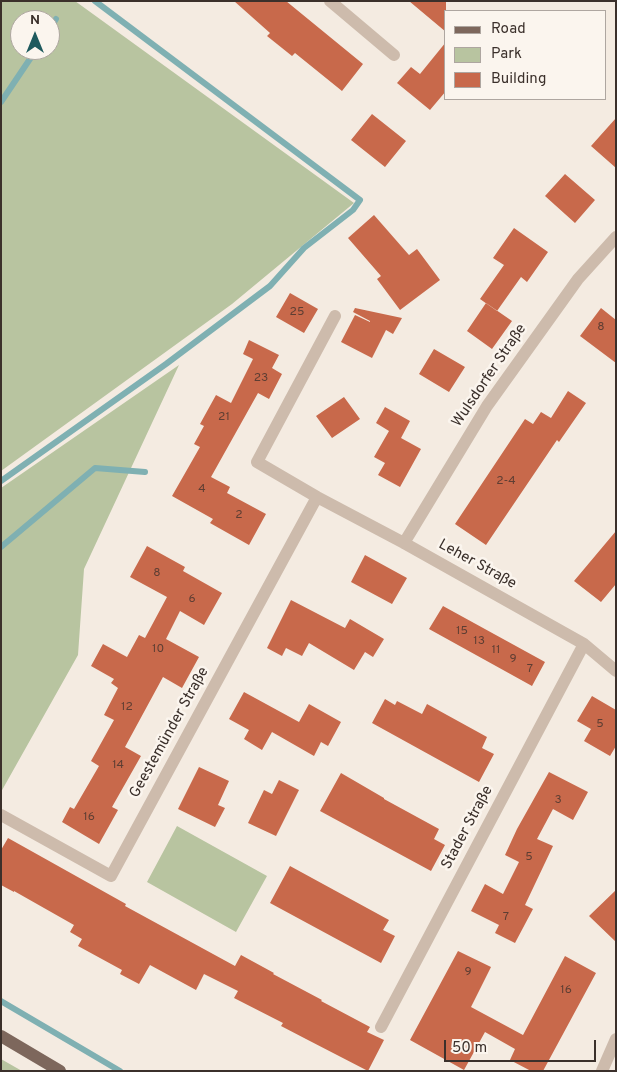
<!DOCTYPE html>
<html>
<head>
<meta charset="utf-8">
<style>
  body { margin:0 }
  #map { position:relative; width:617px; height:1072px; overflow:hidden; background:#f4ebe1; font-family:Overpass,sans-serif }
  canvas { display:block }
  .frame { position:absolute; inset:0; border:2px solid #3b302b; pointer-events:none }
  .legend { position:absolute; left:444px; top:10px; width:162px; height:90px; box-sizing:border-box; background:#fbf5ee; border:1px solid #aea6a0; margin:0; padding:6px 9px; list-style:none; font-size:15px; color:#3b302b }
  .legend li { display:flex; align-items:center; gap:10px; height:25px }
  .legend b { width:25px; border:1px solid #aea6a0 }
  .north { position:absolute; left:10px; top:10px; width:50px; height:50px; box-sizing:border-box; background:#fbf5ee; border:1px solid #aea6a0; border-radius:50%; rotate:0deg; font-size:14px; font-weight:700; line-height:20px; text-align:center; color:#3b302b }
  .north::after { content:''; display:block; margin:auto; width:18px; height:22px; background:#1f5a5e; clip-path:polygon(50% 0,100% 100%,50% 72%,0 100%) }
  .scale { position:absolute; left:444px; top:1040px; width:152px; height:22px; box-sizing:border-box; border:2px solid #3b302b; border-top:0; padding-left:6px; font-size:15px; line-height:18px; white-space:nowrap; color:#3b302b; -webkit-text-stroke:4px #fbf5ee; paint-order:stroke }
</style>
</head>
<body>
<div id="map">
<canvas width="617" height="1072"></canvas>
<div class="frame"></div>
<ul class="legend">
<li><b style="height:6px;background:#7d675c"></b>Road</li>
<li><b style="height:14px;background:#b8c4a0"></b>Park</li>
<li><b style="height:14px;background:#c8694b"></b>Building</li>
</ul>
<div class="north">N</div>
<div class="scale">50 m</div>
</div>
<script>
const ctx = document.querySelector('canvas').getContext('2d');
ctx.lineJoin = 'round';
function fill(path, color) {
  ctx.fillStyle = color;
  ctx.fill(path, 'evenodd');
}
function stroke(path, color, width, dash) {
  ctx.strokeStyle = color;
  ctx.lineWidth = width;
  ctx.lineCap = dash ? 'butt' : 'round';
  ctx.setLineDash(dash || []);
  ctx.stroke(path);
}
function label(font, color, halo, rows, align = 'center') {
  ctx.font = font + ' Overpass,sans-serif';
  ctx.lineWidth = 5;
  ctx.setLineDash([]);
  ctx.textBaseline = 'middle';
  ctx.strokeStyle = halo;
  ctx.fillStyle = color;
  for (const [text, x, y, turn = 0] of rows) {
    ctx.save();
    ctx.translate(x, y);
    ctx.rotate((+turn || 0) * Math.PI / 180);
    ctx.textAlign = isNaN(turn) ? turn : align;
    if (halo) ctx.strokeText(text, 0, 0);
    ctx.fillText(text, 0, 0);
    ctx.restore();
  }
}
fill(new Path2D(`
  M1 1H75L354 203 232 304 1 471ZM20 20H50V50H20Z
  M179 365 84 569 78 655 1 792V488Z
  M177 826 267 876 236 932 147 882Z
  M1 1059 22 1071H1Z`), '#b8c4a0');
stroke(new Path2D(`
  M50 29 56 19
  M1 102 36 50
  M1 481 166 364 270 286 304 248 353 210 360 200 95 1
  M1 547 95 468 145 472
  M1 1001 120 1071`), '#7fb0b2', 6);
fill(new Path2D(`
  M234 1H286L363 64 342 91 295 53 292 56 267 36 270 33Z
  M409 1H446V32Z
  M446 42V91L430 110 397 83 411 67 420 74Z
  M372 114 406 141 385 167 351 140Z
  M616 118V168L591 146Z
  M565 174 595 200 575 223 545 196Z
  M374 215 409 255 417 249 440 280 400 310 377 279 381 276 348 238Z
  M514 228 548 252 527 282 521 277 497 311 480 299 504 265 493 258Z
  M290 293 318 309 304 333 276 317Z
  M486 303 512 321 492 349 467 331Z
  M355 308 402 318 393 334 386 330 372 358 341 342 355 315 370 322V321L353 312Z
  M601 308 616 320V363L580 336Z
  M249 340 279 355 272 368 282 374 269 399 258 393 211 477 230 487 227 493 266 514 249 545 210 523 213 519 172 496 200 447 194 444 204 426 200 424 216 395 231 403 253 359 243 354Z
  M434 349 465 367 449 392 419 374Z
  M568 391 586 403 559 442 557 440 486 545 455 524 525 419 533 424 541 412 551 418Z
  M344 397 360 419 332 438 316 416Z
  M385 407 410 421 401 438 421 449 400 487 378 475 385 463 374 457 389 431 376 423Z
  M616 531V584L601 602 574 581Z
  M147 546 185 567 183 571 222 593 204 625 180 611 166 639 199 657 182 688 163 677 125 747 141 756 112 807 118 810 99 844 62 822 70 807 74 809 99 766 91 761 114 720 104 715 118 688 111 683 114 679 91 666 103 644 127 657 139 635 145 638 167 597 130 577Z
  M365 555 407 578 392 604 351 582Z
  M291 600 345 628 350 619 384 639 373 657 365 652 354 670 309 643 302 656 286 648 282 656 267 648Z
  M443 606 545 662 532 686 429 629Z
  M244 692 299 722 309 704 341 722 328 746 321 742 314 756 272 732 262 750 244 739 249 730 229 719Z
  M592 696 616 710V746L610 756 584 741 591 729 577 721Z
  M385 699 395 705 397 701 422 714 427 704 487 737 482 748 494 754 479 782 372 723Z
  M199 767 229 781 218 805 225 808 215 827 178 809Z
  M549 772 588 792 573 820 553 809 537 839 553 846 525 905 533 909 515 943 495 933 499 925 471 911 485 884 503 894 519 862 505 855 517 829Z
  M341 773 384 798V799L439 829 434 839 445 845 431 871 320 811Z
  M279 780 299 790 276 836 248 823 264 790 272 794Z
  M8 838 126 904 125 906 235 966 241 955 274 973 273 974 322 1000 321 1001 370 1027 367 1032 384 1040 368 1071 306 1039 281 1026 283 1023 234 998 238 991 204 974 196 990 150 965 139 984 120 974 122 970 78 946 82 939 70 932 74 925 14 891V892L1 885V850Z
  M290 866 389 920 383 930 395 936 381 963 270 903Z
  M616 890V942L589 916Z
  M458 951 491 967 471 1007 523 1035 565 956 596 973 543 1071H531L510 1060 515 1049 485 1032 464 1070 410 1040Z`), '#c8694b');
stroke(new Path2D(`
  M330 1 394 55
  M335 316 257 462 317 497 404 543 584 644 616 671
  M404 543 487 406 578 279 616 237
  M1 815 111 876 317 497
  M381 1027 584 644
  M602 1071 616 1039`), '#cdbbac', 12);
stroke(new Path2D(`
  M1 1036 60 1071`), '#7d675c', 12);
label('12px', '#5e3e33', null, [
  ["25",297,313],
  ["8",601,328],
  ["23",261,379],
  ["21",224,418],
  ["2-4",506,482],
  ["4",202,490],
  ["2",239,516],
  ["8",157,574],
  ["6",192,600],
  ["15",462,632],
  ["13",479,642],
  ["10",158,650],
  ["11",496,651],
  ["9",513,660],
  ["7",530,670],
  ["12",127,708],
  ["5",600,725],
  ["14",118,766],
  ["3",558,801],
  ["16",89,818],
  ["5",529,858],
  ["7",506,918],
  ["9",468,973],
  ["16",566,991]
]);
label('15px', '#3b302b', '#fbf5ee', [
  ["Wulsdorfer Straße",490,376,-56],
  ["Leher Straße",477,565,29],
  ["Geestemünder Straße",170,733,-61],
  ["Stader Straße",468,828,-62]
]);
</script>
</body>
</html>
